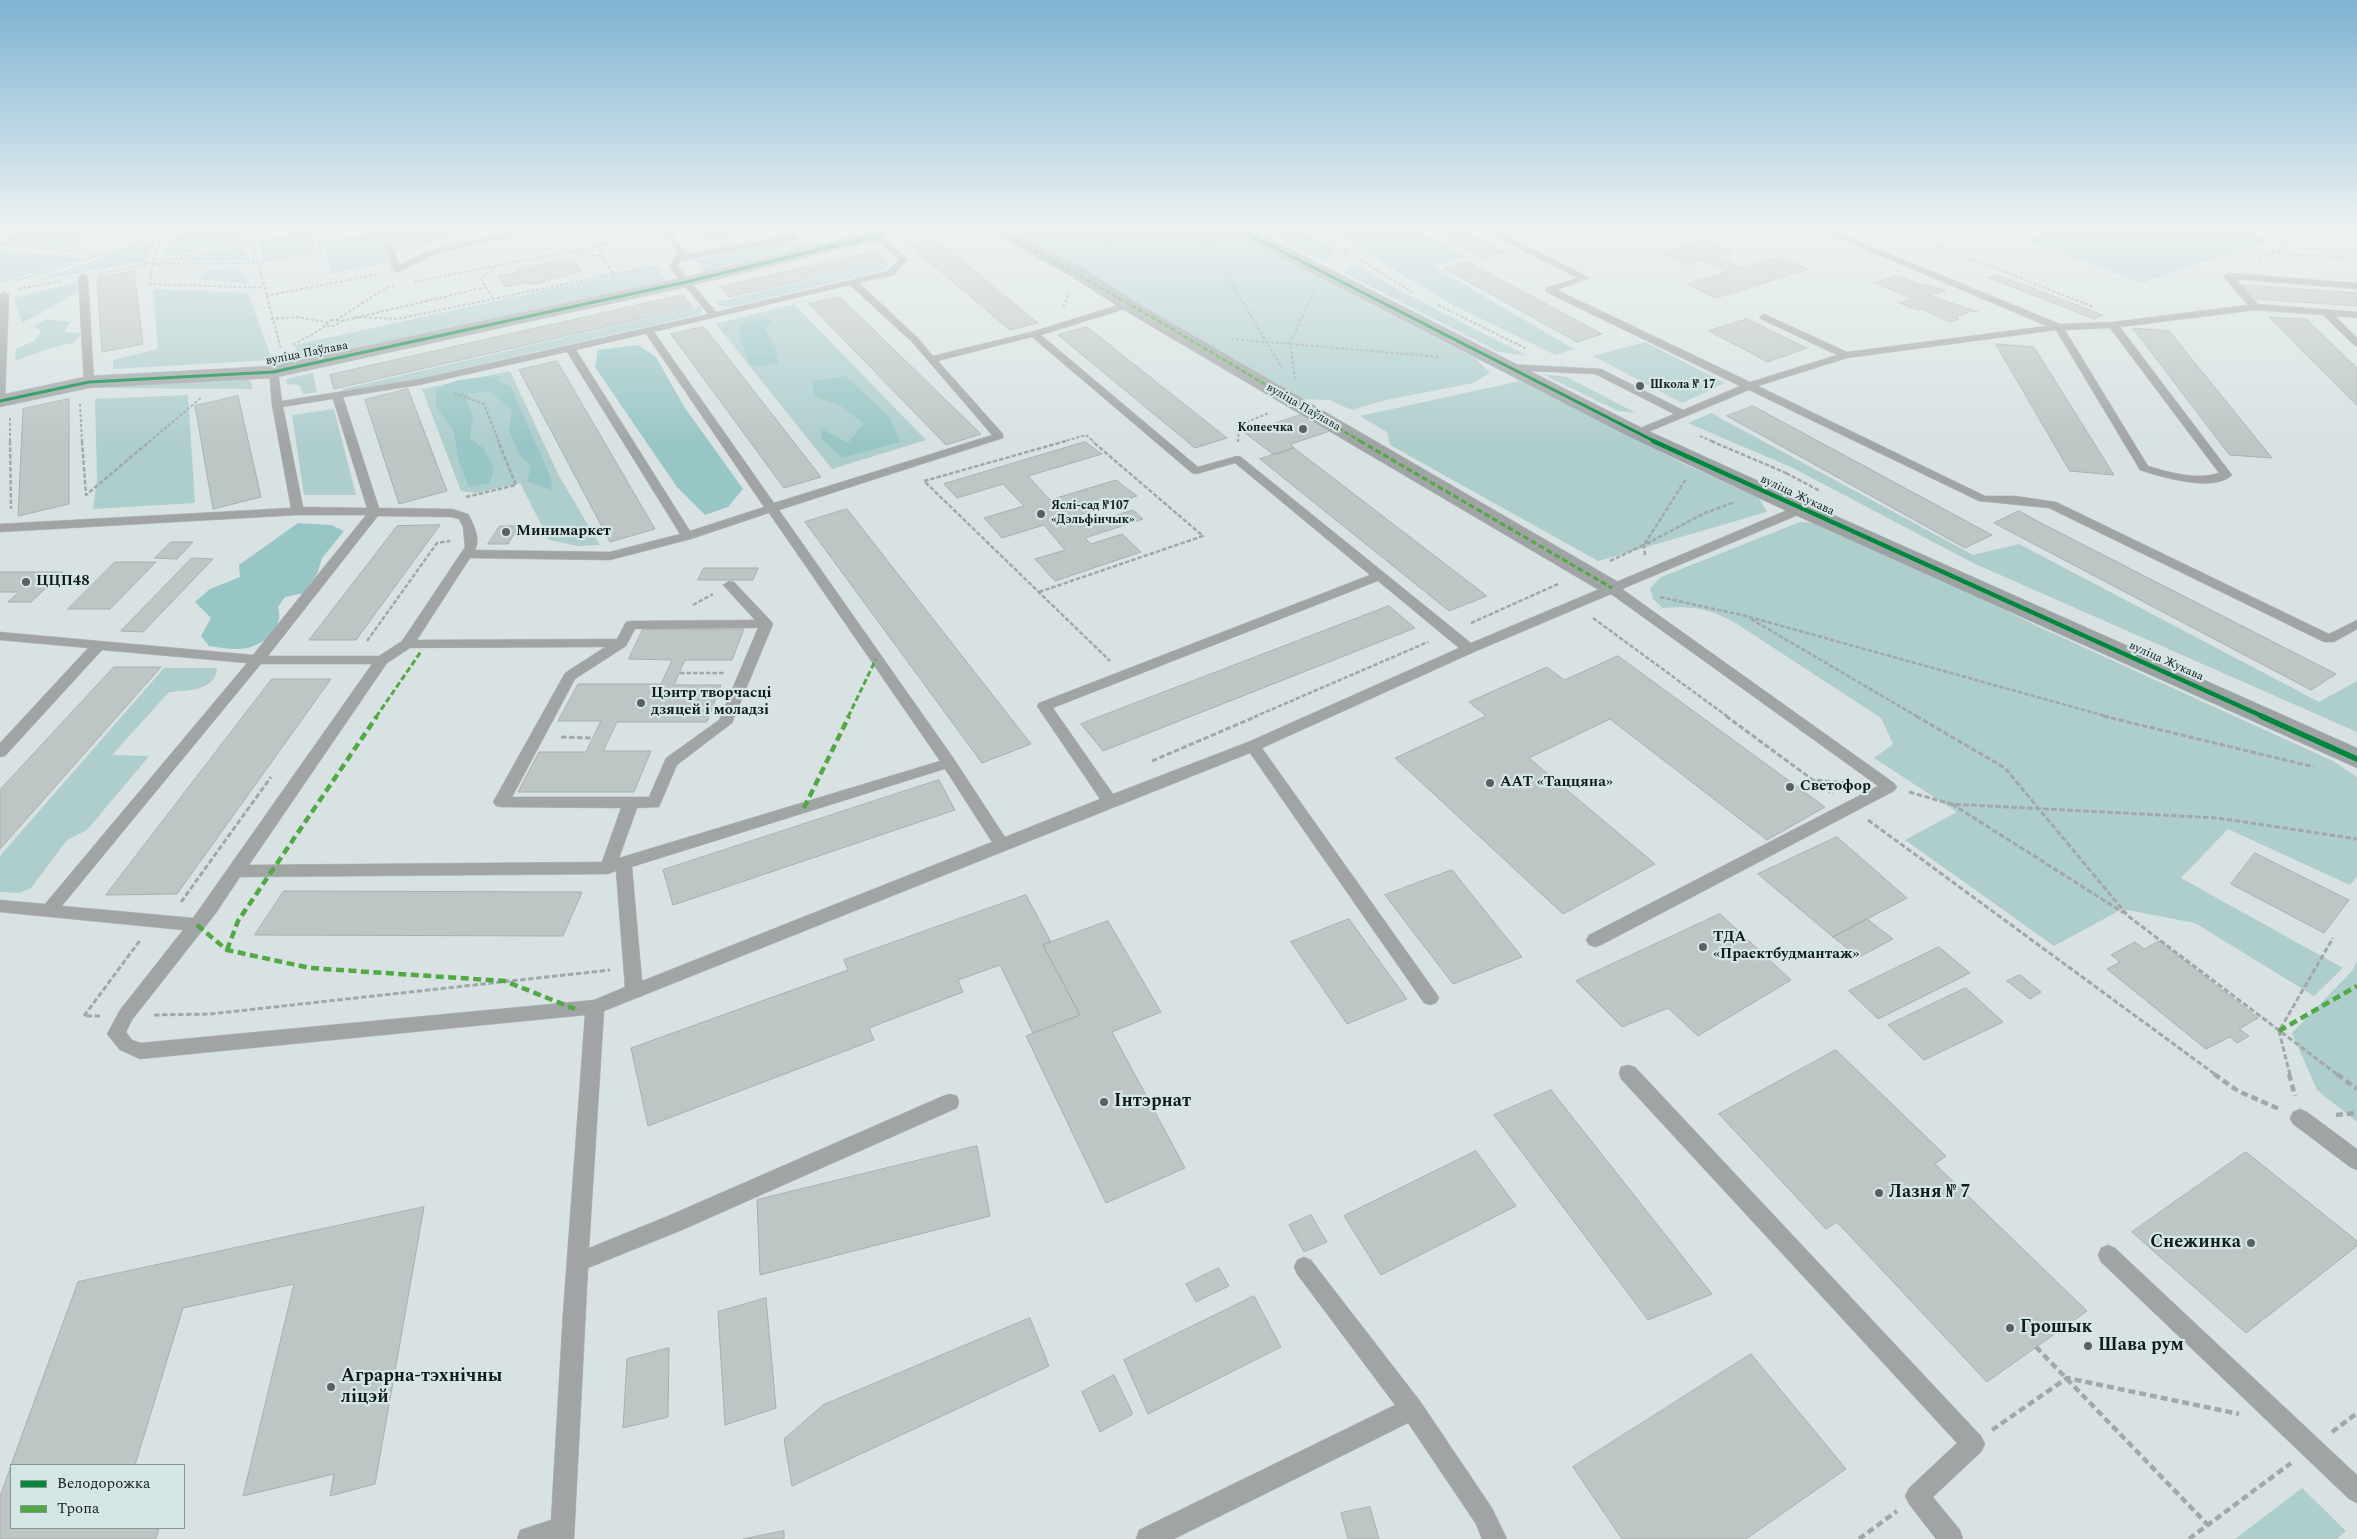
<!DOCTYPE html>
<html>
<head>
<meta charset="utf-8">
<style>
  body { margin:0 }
  #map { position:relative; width:2357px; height:1539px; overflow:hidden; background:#d8e2e2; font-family:Spectral,serif }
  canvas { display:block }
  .legend { position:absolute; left:10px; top:1464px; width:175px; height:65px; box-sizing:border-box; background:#d4e6e6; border:1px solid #879595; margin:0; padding:6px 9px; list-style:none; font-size:15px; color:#141b1b }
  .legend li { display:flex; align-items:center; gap:10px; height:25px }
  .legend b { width:25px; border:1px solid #879595 }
</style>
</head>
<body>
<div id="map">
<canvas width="2357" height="1539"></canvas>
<ul class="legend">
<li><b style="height:6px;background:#00873e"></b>Велодорожка</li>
<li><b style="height:6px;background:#51a943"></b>Тропа</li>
</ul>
</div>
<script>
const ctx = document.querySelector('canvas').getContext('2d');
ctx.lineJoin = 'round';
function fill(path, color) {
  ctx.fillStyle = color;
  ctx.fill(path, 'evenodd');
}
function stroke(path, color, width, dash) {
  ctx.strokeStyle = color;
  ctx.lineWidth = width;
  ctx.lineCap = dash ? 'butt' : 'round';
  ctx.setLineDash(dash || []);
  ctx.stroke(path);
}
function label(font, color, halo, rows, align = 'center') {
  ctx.font = font + ' Spectral,serif';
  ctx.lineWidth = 4.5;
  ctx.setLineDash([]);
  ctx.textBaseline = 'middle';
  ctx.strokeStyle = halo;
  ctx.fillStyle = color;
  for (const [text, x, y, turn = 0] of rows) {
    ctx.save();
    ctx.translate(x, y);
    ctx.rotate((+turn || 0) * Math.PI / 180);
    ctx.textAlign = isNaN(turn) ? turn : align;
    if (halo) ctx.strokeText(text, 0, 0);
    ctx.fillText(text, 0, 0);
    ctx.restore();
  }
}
fill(new Path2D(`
  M44 229H123C106 231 79 233 69 248L0 239V237Z
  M195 229H240L242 241 164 257 172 237Z
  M874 229H903L705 273 696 260 783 243 813 246 866 234Z
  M995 229H1225L1475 358 1490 373 1473 383 1386 400 1352 410 1329 400 1299 399Z
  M1261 229H1298L1337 252 1325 262Z
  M1327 229H1413L1467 257 1433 266 1574 349 1555 355 1451 304Z
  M2056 229H2241L2271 239 2143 283 2024 240Z
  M311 231 316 251 263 261 259 240Z
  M377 233 389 262 330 274 324 242Z
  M156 241 145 261 35 281 144 244Z
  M242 247 251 260 172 261Z
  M0 251 84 258 0 283Z
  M887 262 888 266 880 271 731 307 719 306 717 302Z
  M1353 263 1397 289 1528 356 1499 352 1344 273Z
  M655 266 668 282 300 362 295 345Z
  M237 268 249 284 197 279 207 270Z
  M78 282 76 293 22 323 14 298Z
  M153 289 248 293 272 360 113 369V360L158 349Z
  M794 304 926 440 832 469 716 324Z
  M701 306 702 314 412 380 343 392V389Z
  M46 319 70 322 64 332 82 333 74 343 50 348 15 361 16 349 34 341 41 332 35 326Z
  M1645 342 1725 383 1682 403 1593 356Z
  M510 371 559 476 600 545 578 546 549 540 520 483 476 493 461 491 422 389Z
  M313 373 317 392 303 394 299 385 287 384 286 379Z
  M1542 374 1567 377 1636 413 1618 411Z
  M250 379 253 389 105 388 108 384Z
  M1520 381 1682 463 1759 498 1767 512 1598 561 1390 445 1387 432 1360 416Z
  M188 395 195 503 93 509 97 480 95 399Z
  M334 409 356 495H304L292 415Z
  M1711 413 1973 555 2019 544 2319 702 2357 681V732L1973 563 1793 468 1688 423Z
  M1800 522 1831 524 2039 627 2333 761 2357 777V877L2350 885 2228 829 2181 878 2343 968 2314 996 2195 923 2122 909 2054 946 1905 840 1957 812 1874 758 1893 744 1881 718 1737 624C1708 608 1695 606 1663 608L1653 599 1650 588 1661 577Z
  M164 668H217C215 692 188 690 169 692L112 755 149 756 87 830 67 840 31 888 19 893 0 892V856Z
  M2357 962V1122L2317 1090 2292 1033 2352 971Z
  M2302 1488 2346 1531 2337 1539H2235Z`), '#aecdcd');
fill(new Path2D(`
  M772 320 765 328 776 349 778 364 750 366 740 338 739 328 749 321Z
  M638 345 656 357 685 408 743 489 728 507 705 515 677 487 595 367 598 350Z
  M500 376 498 381 511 387 550 476 553 491 527 481 531 467 519 453 509 431 512 411 491 392 469 393 467 401 473 415 470 438 484 449 494 468 490 483 469 487 458 459 454 432 436 406V392C449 377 481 378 500 376Z
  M846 376 890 418 900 442 842 458 822 439 820 428 848 443 864 424 840 405 815 397 811 382Z
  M298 523 331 525 344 531 322 558 317 574 304 593 285 597 278 607C285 631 260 649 237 649 228 649 218 647 209 646L201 636 211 618 195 602 210 589 240 577 239 565Z`), '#98c5c5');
const building = new Path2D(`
  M387 229H495L396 249Z
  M697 229H767V230L708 242Z
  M1427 229H1461L1504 252 1482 258Z
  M934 238 1038 323 1010 330 908 244Z
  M1706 240 1732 252 1717 256 1742 268 1780 257 1808 269 1716 298 1687 284 1728 272 1703 260 1688 265 1662 253Z
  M877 251 887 261 729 297 720 287Z
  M574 260 581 271 536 284 523 283 505 287 498 276 518 272 517 270 526 268 525 267Z
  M1468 262 1602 334 1577 342 1445 269Z
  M134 271 143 344 102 352 97 278Z
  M1897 275 1921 285 1924 284 1946 291 1929 295 1978 312 1972 311 1955 317 1959 319 1950 322 1922 309 1918 310 1899 303 1914 299 1874 283Z
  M1998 275 2103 315 2094 319 1989 278Z
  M2243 285 2357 293V306L2256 299Z
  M683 295 692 307 334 389 330 375Z
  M840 297 981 434 946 445 809 304Z
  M2269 317 2306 319 2357 368V405Z
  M1747 319 1807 348 1768 362 1709 331Z
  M704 327 821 477 784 488 671 334Z
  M1087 327 1227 438 1195 448 1058 335Z
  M2133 328 2169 331 2272 458 2230 455Z
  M1996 344 2034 347 2114 475 2070 471Z
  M557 361 655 529 610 542 519 370Z
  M408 389 447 491 399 504 365 400Z
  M238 396 261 497 213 509 195 406Z
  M69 399V504L18 516 23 409Z
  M1753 406 1992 535 1965 548 1727 416Z
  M1307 413 1333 430 1291 444 1294 448 1274 455 1245 433Z
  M1085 442 1102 454 1028 476 1050 500 1116 480 1137 496 1071 518 1079 527 1133 510 1143 519 1085 538 1091 544 1122 534 1141 552 1055 581 1035 559 1065 550 1044 525 1002 538 984 518 1024 506 1003 484 957 498 944 484Z
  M1294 448 1487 596 1449 611 1260 459Z
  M847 509 1031 744 982 763 805 522Z
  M2019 511 2039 522 2336 674 2311 690 1994 523Z
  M440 525 356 640H309L397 526Z
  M500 526H519L508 544H488Z
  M171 542H193L177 559 155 558Z
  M192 558 213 559 143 632 121 631Z
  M115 562H156L110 609H68Z
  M704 568H758L753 580H698Z
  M0 572H63L31 602H8L19 592H0Z
  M1389 606 1415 628 1103 751 1081 724Z
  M643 629H744L732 660H685L674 685H721L707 722H617L603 751H651L634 792H518L539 752H586L601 721H558L578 684H661L672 660 629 659Z
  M1618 656 1825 807 1767 840 1610 719 1529 758 1655 864 1563 914 1395 758 1486 716 1469 702 1547 667 1564 680Z
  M114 667H161L0 849V790Z
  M272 679H331L177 894 106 895Z
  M939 780 955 810 673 905 663 870Z
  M1837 837 1907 898 1833 937 1758 874Z
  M2255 853 2349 900 2324 933 2231 884Z
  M1452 870 1522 957 1453 984 1385 895Z
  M284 891 582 892 563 936 255 935Z
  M1026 895 1051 942 1043 945 1080 1015 1033 1033 1000 965 958 980 963 992 869 1028 874 1040 648 1126 631 1048 848 970 844 960Z
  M1720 914 1791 980 1698 1036 1668 1008 1622 1027 1576 981Z
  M1349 919 1407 999 1347 1024 1291 942Z
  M1867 919 1893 939 1859 957 1833 937Z
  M1108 921 1161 1012 1112 1032 1185 1168 1106 1203 1026 1036 1080 1015 1043 945Z
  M2159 941 2258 1018 2239 1029 2249 1036 2237 1043 2230 1037 2206 1049 2107 969 2120 962 2111 955 2135 942 2144 949Z
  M1939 947 1970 973 1878 1019 1849 991Z
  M2020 975 2041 992 2030 999 2007 981Z
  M1966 988 2003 1022 1924 1060 1888 1025Z
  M1836 1050 1946 1156 1935 1164 2087 1311 1987 1382 1837 1222 1826 1229 1719 1114Z
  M1551 1090 1712 1294 1648 1320 1494 1115Z
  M977 1146 990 1216 760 1275 757 1200Z
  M1476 1151 1516 1206 1381 1275 1344 1216Z
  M2246 1152 2357 1241V1246L2246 1333 2132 1232Z
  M424 1207 375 1484 330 1496 334 1474 243 1496 294 1284 183 1308 135 1465H11L78 1282Z
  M1311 1215 1327 1242 1304 1252 1289 1225Z
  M1219 1268 1229 1286 1196 1302 1186 1284Z
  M1254 1296 1281 1347 1148 1414 1124 1360Z
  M766 1298 776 1408 725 1425 718 1312Z
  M1030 1318 1049 1366 792 1486 784 1439 823 1405Z
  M669 1348 668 1417 623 1428 627 1359Z
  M1751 1354 1846 1469 1746 1539H1622L1573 1467Z
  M1114 1375 1133 1414 1100 1432 1082 1392Z
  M11 1466V1528H159L156 1539H0V1497Z
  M1370 1507 1379 1539H1348L1341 1513Z
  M784 1531V1539H743Z`);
fill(building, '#bdc5c5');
stroke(building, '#a8afaf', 1);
const lane = new Path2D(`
  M377 229H385L400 265 427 251 524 229H541L433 255 397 273 393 270Z
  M661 229H669L685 252 684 255 795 234 799 237 795 240 681 261 678 267 716 312 888 271 899 259 872 236 879 234 908 259 894 275 859 283 918 338 933 356 1031 332 1125 303H1131V307L1041 335 1198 467 1237 456 1241 457 1471 643 1797 506H1805L1807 509 1805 512 1622 589 1894 783 1897 787 1894 791 1601 945 1595 947 1589 945 1586 940 1589 935 1878 786 1611 594 1474 652 1262 748 1436 993 1439 998 1436 1003 1430 1005 1424 1003 1250 753 604 1011 589 1248 668 1216 943 1096 950 1094 957 1096 959 1102 957 1108 682 1230 588 1268 574 1539H517L520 1530 551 1520 563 1313 585 1015 140 1059 120 1050 107 1034 120 1010 183 930 0 912V900L45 904 247 663 102 650 5 756 0 757V743L88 648 0 640V632L253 655 366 515H298L0 532V524L291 508 272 405 269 370H277L278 372 282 401 419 379 708 314 669 267 677 252ZM850 285 912 342 992 435 774 503 654 332ZM646 334 764 507 690 531 576 350ZM1032 337 1192 473 1196 474 1235 463 1370 575 1039 703 1037 706 1039 709 1100 799 1005 837 954 759 779 510 1003 438V434L938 361ZM567 352 680 534 610 552 475 550C481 540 474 524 468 514L452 509 379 508 343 397 419 385ZM333 399 367 508 303 507 283 407ZM769 513 940 761 619 858 637 808 659 807 677 765 732 723 773 624 771 621 734 582 729 581 723 585 755 620 631 621 626 622 617 639 417 640 470 558 610 560 691 539ZM378 516 451 517 459 519 463 527 465 547 402 641 379 656H268ZM1378 581 1459 648 1248 742 1113 794 1053 708ZM758 628 719 720 666 758 649 797H512L575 679 626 646 635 629ZM605 647 565 673 493 802 496 806 501 807 621 808 602 862 249 865 387 663 410 648ZM261 664H372L193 918 62 906ZM945 769 992 842 642 981 632 867ZM616 871 625 987 594 1000 141 1043 132 1040 126 1032 132 1020 216 913 240 877 608 874Z
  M1481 229H1492L1498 232 1521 229 1505 235 1590 278 1557 290 1750 382 1837 355 1761 319 1759 317 1764 314 1847 352 2047 326 1817 229H1829L2060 324 2113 322 2248 305 2223 276 2228 273 2357 283V289L2236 279 2258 304 2357 312V318L2335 316 2357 338V346L2354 345 2323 315 2255 310 2120 327 2232 475C2214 493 2161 477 2140 470L2056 330 1847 358 1758 386 1985 496H2015L2056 502 2329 634 2357 620V629L2334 642H2324L2049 508 1979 501 1749 390 1641 435H1633V431L1674 414 1595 374 1508 370 1503 367 1508 364 1601 369 1683 410 1740 386 1546 292V288L1577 278ZM2110 328 2219 473C2196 480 2171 473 2148 466L2065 330Z
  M83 274 88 277 94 382 89 385 84 382 78 277Z
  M4 292 9 295 5 398 0 401V294Z
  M1628 1065 1635 1067 1981 1436 1985 1444 1981 1452 1933 1497 1960 1530 1963 1539H1936L1909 1504 1905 1496 1909 1488 1957 1443 1621 1079 1619 1073 1621 1067Z
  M2300 1109 2307 1112 2357 1149V1170L2350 1167 2293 1124 2290 1118 2293 1112Z
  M2108 1245 2115 1248 2357 1475V1503L2349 1499 2101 1262 2098 1255 2101 1248Z
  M1304 1257 1311 1260 1420 1401 1492 1508 1507 1539H1482L1476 1524 1408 1423 1174 1539H1136L1139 1530 1395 1405 1297 1274 1294 1267 1297 1260Z`);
const street = new Path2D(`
  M986 229H1006L1086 270 1134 301 1620 583 1624 588 1620 593 1612 595 1604 593 1122 309 1074 278Z
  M876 231 882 233 884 236 882 239 686 287 273 378 89 388 0 407V395L89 376 273 366 686 277Z`);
const secondary = new Path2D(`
  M1230 229H1251L1644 429 1809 504 2357 748V768L1793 514 1630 437 1232 232Z`);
stroke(lane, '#b6bdbd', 1);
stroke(street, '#b6bdbd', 1);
stroke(secondary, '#b6bdbd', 1);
stroke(new Path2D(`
  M249 229 281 349
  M1199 229 1282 368
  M1310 229 1347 252 1339 259
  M1894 229 2094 307
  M2355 229 2357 231
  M0 233 24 229
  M164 235 152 264 150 284 270 288
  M905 238 941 229
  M139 243 182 229
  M314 243 363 234
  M0 244 98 254
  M73 251 74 246C96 233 118 228 143 236L131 247 105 254
  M567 252 601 256
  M1347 252 1415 294
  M2272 253 2357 259
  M1092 257 1124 229
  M2259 259 2324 229
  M84 260 103 254 152 264 257 263 321 251 317 229
  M160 262 253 242
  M99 274 149 264
  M613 274 657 266
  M15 281 71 264
  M414 282 648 236
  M18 289 63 281
  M266 296 379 274
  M493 298 481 279 498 265
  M1438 305 1527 349
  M1063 307 1070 292
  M354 317 397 319 613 274 595 245
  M271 319 296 317 327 322
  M331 320 342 321 334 326H323Z
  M336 320 386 288 394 286
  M342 321 486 287
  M1231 339 1441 357
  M293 345 325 327
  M1295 379 1290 343 1314 291
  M454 393 484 404 499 442
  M80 404 82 442
  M10 418V442
  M1700 436 1714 442
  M149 442 202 397
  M1062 442 1086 435 1094 442
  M1238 442 1239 425 1269 413`), '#a2a8a8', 2, [3, 2]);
stroke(new Path2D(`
  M10 441 11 509
  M82 441 86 495 150 441
  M1066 441 924 481 1110 661
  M1711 441 1786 473
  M1786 473 1820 491
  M466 497 516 485 498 441
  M1645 555 1644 545 1705 513 1735 502
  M1610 561 1644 545 1686 479
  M1039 592 1203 536 1092 441
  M1660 597 1746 616 2109 717
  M693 605 713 594
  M1593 618 1728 717
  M1751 619 1918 717
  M1471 623 1558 584
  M367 641 437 543 450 541
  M680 673H724
  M1254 717 1428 642`), '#a2a8a8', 2.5, [4.5, 2]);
stroke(new Path2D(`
  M1726 716 1813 780 1846 783
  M1916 716 2005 768 2128 916 2338 1075
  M2103 716 2314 767
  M561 737 593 738
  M1152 761 1257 716
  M1813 780 1833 794
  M1909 792 1951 804 2218 818 2357 839
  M1952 804 2124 913
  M1868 820 2216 1075
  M181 902 271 777
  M154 1015 210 1014 610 970
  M100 1016H84L141 939
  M2290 1075 2279 1031 2333 938`), '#a2a8a8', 3, [5.5, 2.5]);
stroke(new Path2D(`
  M2214 1074 2238 1091 2279 1109
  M2289 1074 2295 1096
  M2337 1074 2357 1089
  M2336 1115 2357 1113
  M2036 1347 2208 1525
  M1992 1430 2067 1378 2239 1414
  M2332 1432 2357 1413
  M1859 1539 1897 1511
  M2189 1539 2291 1463`), '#a2a8a8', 4.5, [7, 4]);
fill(lane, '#a0a4a4');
fill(street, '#a0a4a4');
fill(secondary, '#9da3a3');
stroke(new Path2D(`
  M994 229C1119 295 1240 370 1362 442`), '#51a943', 2.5, [5, 2.5]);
stroke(new Path2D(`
  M1360 441 1612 588
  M376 717 422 650
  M848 717 876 659`), '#51a943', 3, [6, 3]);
stroke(new Path2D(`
  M804 808 849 716
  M197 925 227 950 310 968 505 981 575 1009
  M227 950 238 921 377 716
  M2279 1031 2357 986`), '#51a943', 4.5, [8, 4.5]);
stroke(new Path2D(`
  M1238 229 1656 442
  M0 401 89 382 273 372 686 282 876 236`), '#00873e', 3);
stroke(new Path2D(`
  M1653 441 2264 717`), '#00873e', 4.5);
stroke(new Path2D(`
  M2261 716 2357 759`), '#00873e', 5.5);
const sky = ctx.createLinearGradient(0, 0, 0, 445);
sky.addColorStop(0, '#7db3d2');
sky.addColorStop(0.51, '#edf2f2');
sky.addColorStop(1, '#edf2f200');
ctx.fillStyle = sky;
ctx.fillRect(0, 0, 2357, 445);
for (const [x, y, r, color] of [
  [1640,386,5,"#596161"],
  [1303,429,5,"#596161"],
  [1041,514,5,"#596161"],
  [506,532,5,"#596161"],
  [26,582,5,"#596161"],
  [641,703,5,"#596161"],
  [1490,783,5,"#596161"],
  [1790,787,5,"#596161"],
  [1703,947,5,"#596161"],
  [1104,1102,5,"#596161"],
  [1879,1193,5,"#596161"],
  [2251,1243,5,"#596161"],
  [2010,1328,5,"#596161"],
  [2088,1346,5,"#596161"],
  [331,1387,5,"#596161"]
]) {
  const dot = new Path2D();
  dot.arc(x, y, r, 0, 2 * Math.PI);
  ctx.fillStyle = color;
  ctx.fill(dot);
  stroke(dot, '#d4e6e6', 2);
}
label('12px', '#141b1b', '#d4e6e6', [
  ["вуліца Паўлава",307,354,-11],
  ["вуліца Паўлава",1303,408,30],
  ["вуліца Жукава",1797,496,25],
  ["вуліца Жукава",2166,662,24]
]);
label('bold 12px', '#141b1b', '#d4e6e6', [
  ["Школа № 17",1650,386],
  ["Копеечка",1293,429,"right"],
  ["Яслі-сад №107",1051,507],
  ["«Дэльфінчык»",1051,521]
], 'left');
label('bold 15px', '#141b1b', '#d4e6e6', [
  ["Минимаркет",516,532],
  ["ЦЦП48",36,582],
  ["Цэнтр творчасці",651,694],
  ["дзяцей і моладзі",651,711],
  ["ААТ «Таццяна»",1500,783],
  ["Светофор",1800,787],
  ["ТДА",1713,938],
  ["«Праектбудмантаж»",1713,955]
], 'left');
label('bold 18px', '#141b1b', '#d4e6e6', [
  ["Інтэрнат",1114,1102],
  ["Лазня № 7",1889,1193],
  ["Снежинка",2241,1243,"right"],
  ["Грошык",2020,1328],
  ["Шава рум",2098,1346],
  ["Аграрна-тэхнічны",341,1377],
  ["ліцэй",341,1398]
], 'left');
</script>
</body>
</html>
